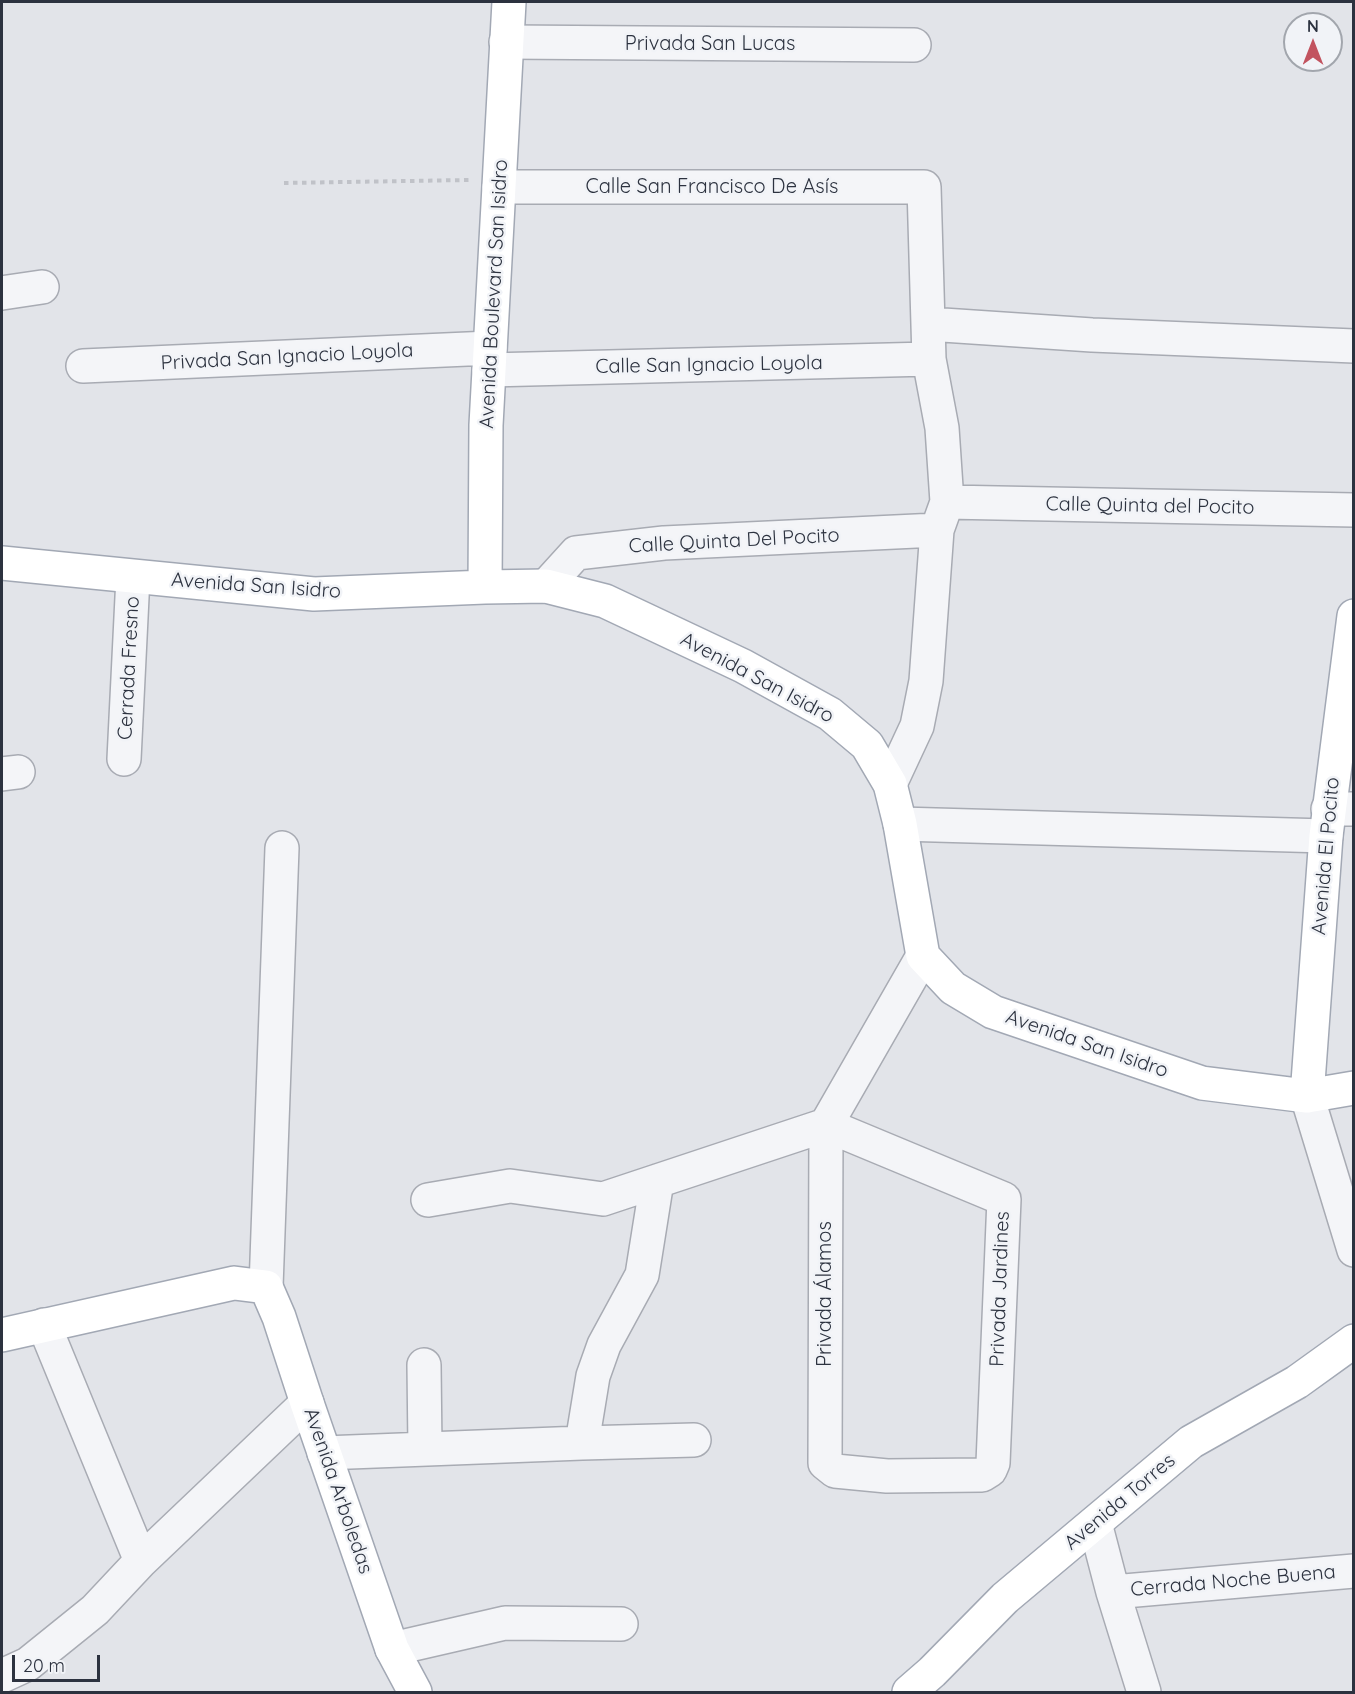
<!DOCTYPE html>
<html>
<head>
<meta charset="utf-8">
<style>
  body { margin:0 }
  #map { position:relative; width:1355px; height:1694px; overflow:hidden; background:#e2e4e9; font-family:Quicksand,sans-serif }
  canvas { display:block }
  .frame { position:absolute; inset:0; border:3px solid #2c323f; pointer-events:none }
  .north { position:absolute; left:1283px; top:12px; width:60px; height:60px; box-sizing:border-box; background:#f1f3f7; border:2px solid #a2a6ad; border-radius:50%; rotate:0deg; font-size:16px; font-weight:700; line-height:24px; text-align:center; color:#2c323f }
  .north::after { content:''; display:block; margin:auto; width:21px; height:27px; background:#c2535f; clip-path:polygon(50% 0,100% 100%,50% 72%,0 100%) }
  .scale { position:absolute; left:12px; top:1655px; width:88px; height:27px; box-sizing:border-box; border:3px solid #2c323f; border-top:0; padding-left:8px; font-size:18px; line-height:21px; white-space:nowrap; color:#2c323f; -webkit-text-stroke:4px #f1f3f7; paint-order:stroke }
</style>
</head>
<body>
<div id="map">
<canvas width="1355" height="1694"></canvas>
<div class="frame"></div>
<div class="north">N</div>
<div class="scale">20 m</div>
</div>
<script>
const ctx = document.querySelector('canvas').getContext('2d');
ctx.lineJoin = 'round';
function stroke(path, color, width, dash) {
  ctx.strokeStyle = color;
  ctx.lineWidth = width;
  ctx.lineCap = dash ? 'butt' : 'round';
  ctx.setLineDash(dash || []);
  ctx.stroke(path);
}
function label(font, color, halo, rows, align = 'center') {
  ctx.font = font + ' Quicksand,sans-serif';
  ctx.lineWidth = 5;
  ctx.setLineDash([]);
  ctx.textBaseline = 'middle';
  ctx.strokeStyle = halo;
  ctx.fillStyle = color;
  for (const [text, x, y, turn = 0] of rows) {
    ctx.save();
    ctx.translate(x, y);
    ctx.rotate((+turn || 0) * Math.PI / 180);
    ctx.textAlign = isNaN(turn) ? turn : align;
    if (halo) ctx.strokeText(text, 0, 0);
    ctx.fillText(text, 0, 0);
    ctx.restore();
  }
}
const minor = new Path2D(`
  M506 42 914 45
  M499 187H924L929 359 942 428 947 502 937 530 926 681 917 726 890 784
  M2 293 42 287
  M928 324 1092 335 1354 346
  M83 366 490 348
  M489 370 929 359
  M947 502 1354 510
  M546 586 576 553 664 543 937 530
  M124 759 133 577
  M2 774 18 772
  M1328 809H1354
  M900 824 1326 836
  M1307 1096 1354 1250
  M826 1125 1004 1199 993 1463 990 1470 982 1475 887 1476 835 1471 825 1463Z
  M428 1200 510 1186 603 1199 826 1125 923 956
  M266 1287 282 848
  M44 1325 141 1561
  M424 1365 425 1449
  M582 1443 593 1376 604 1345 642 1275 657 1181
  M324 1453 582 1443 694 1440
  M1095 1523 1113 1592 1144 1692
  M1113 1592 1354 1571
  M392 1649 505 1623 621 1624
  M2 1676 28 1664 95 1610 141 1561 307 1403`);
const major = new Path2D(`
  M2 563 314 594 485 587 546 586 605 601 743 666 830 714 867 745 890 784 900 824 923 956 953 988 993 1012 1202 1083 1307 1096 1354 1088
  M485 587 486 425 509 2
  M1307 1096 1326 836 1354 616
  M2 1335 234 1283 266 1287 279 1317 307 1403 392 1649 415 1692
  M909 1692 932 1672 1005 1598 1191 1442 1297 1382 1354 1341`);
stroke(minor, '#a8abb3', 36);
stroke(major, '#a2a8b4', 36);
stroke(new Path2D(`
  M284 183 469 180`), '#c0c2c8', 4, [4.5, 4.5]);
stroke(minor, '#f4f5f8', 33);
stroke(major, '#fff', 33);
label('20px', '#2c323f', '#f1f3f7', [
  ["Privada San Lucas",710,44],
  ["Calle San Francisco De Asís",712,187],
  ["Avenida Boulevard San Isidro",494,294,-87],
  ["Privada San Ignacio Loyola",287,357,-3],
  ["Calle San Ignacio Loyola",709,365,-1],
  ["Calle Quinta del Pocito",1150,506,1],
  ["Calle Quinta Del Pocito",734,541,-3],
  ["Avenida San Isidro",256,586,4],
  ["Cerrada Fresno",129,668,-87],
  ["Avenida San Isidro",757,678,28],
  ["Avenida El Pocito",1326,856,-85],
  ["Avenida San Isidro",1087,1044,19],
  ["Privada Jardines",1000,1289,-88],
  ["Privada Álamos",825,1294,-90],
  ["Avenida Arboledas",338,1491,71],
  ["Avenida Torres",1120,1502,-40],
  ["Cerrada Noche Buena",1233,1581,-5]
]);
</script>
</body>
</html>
